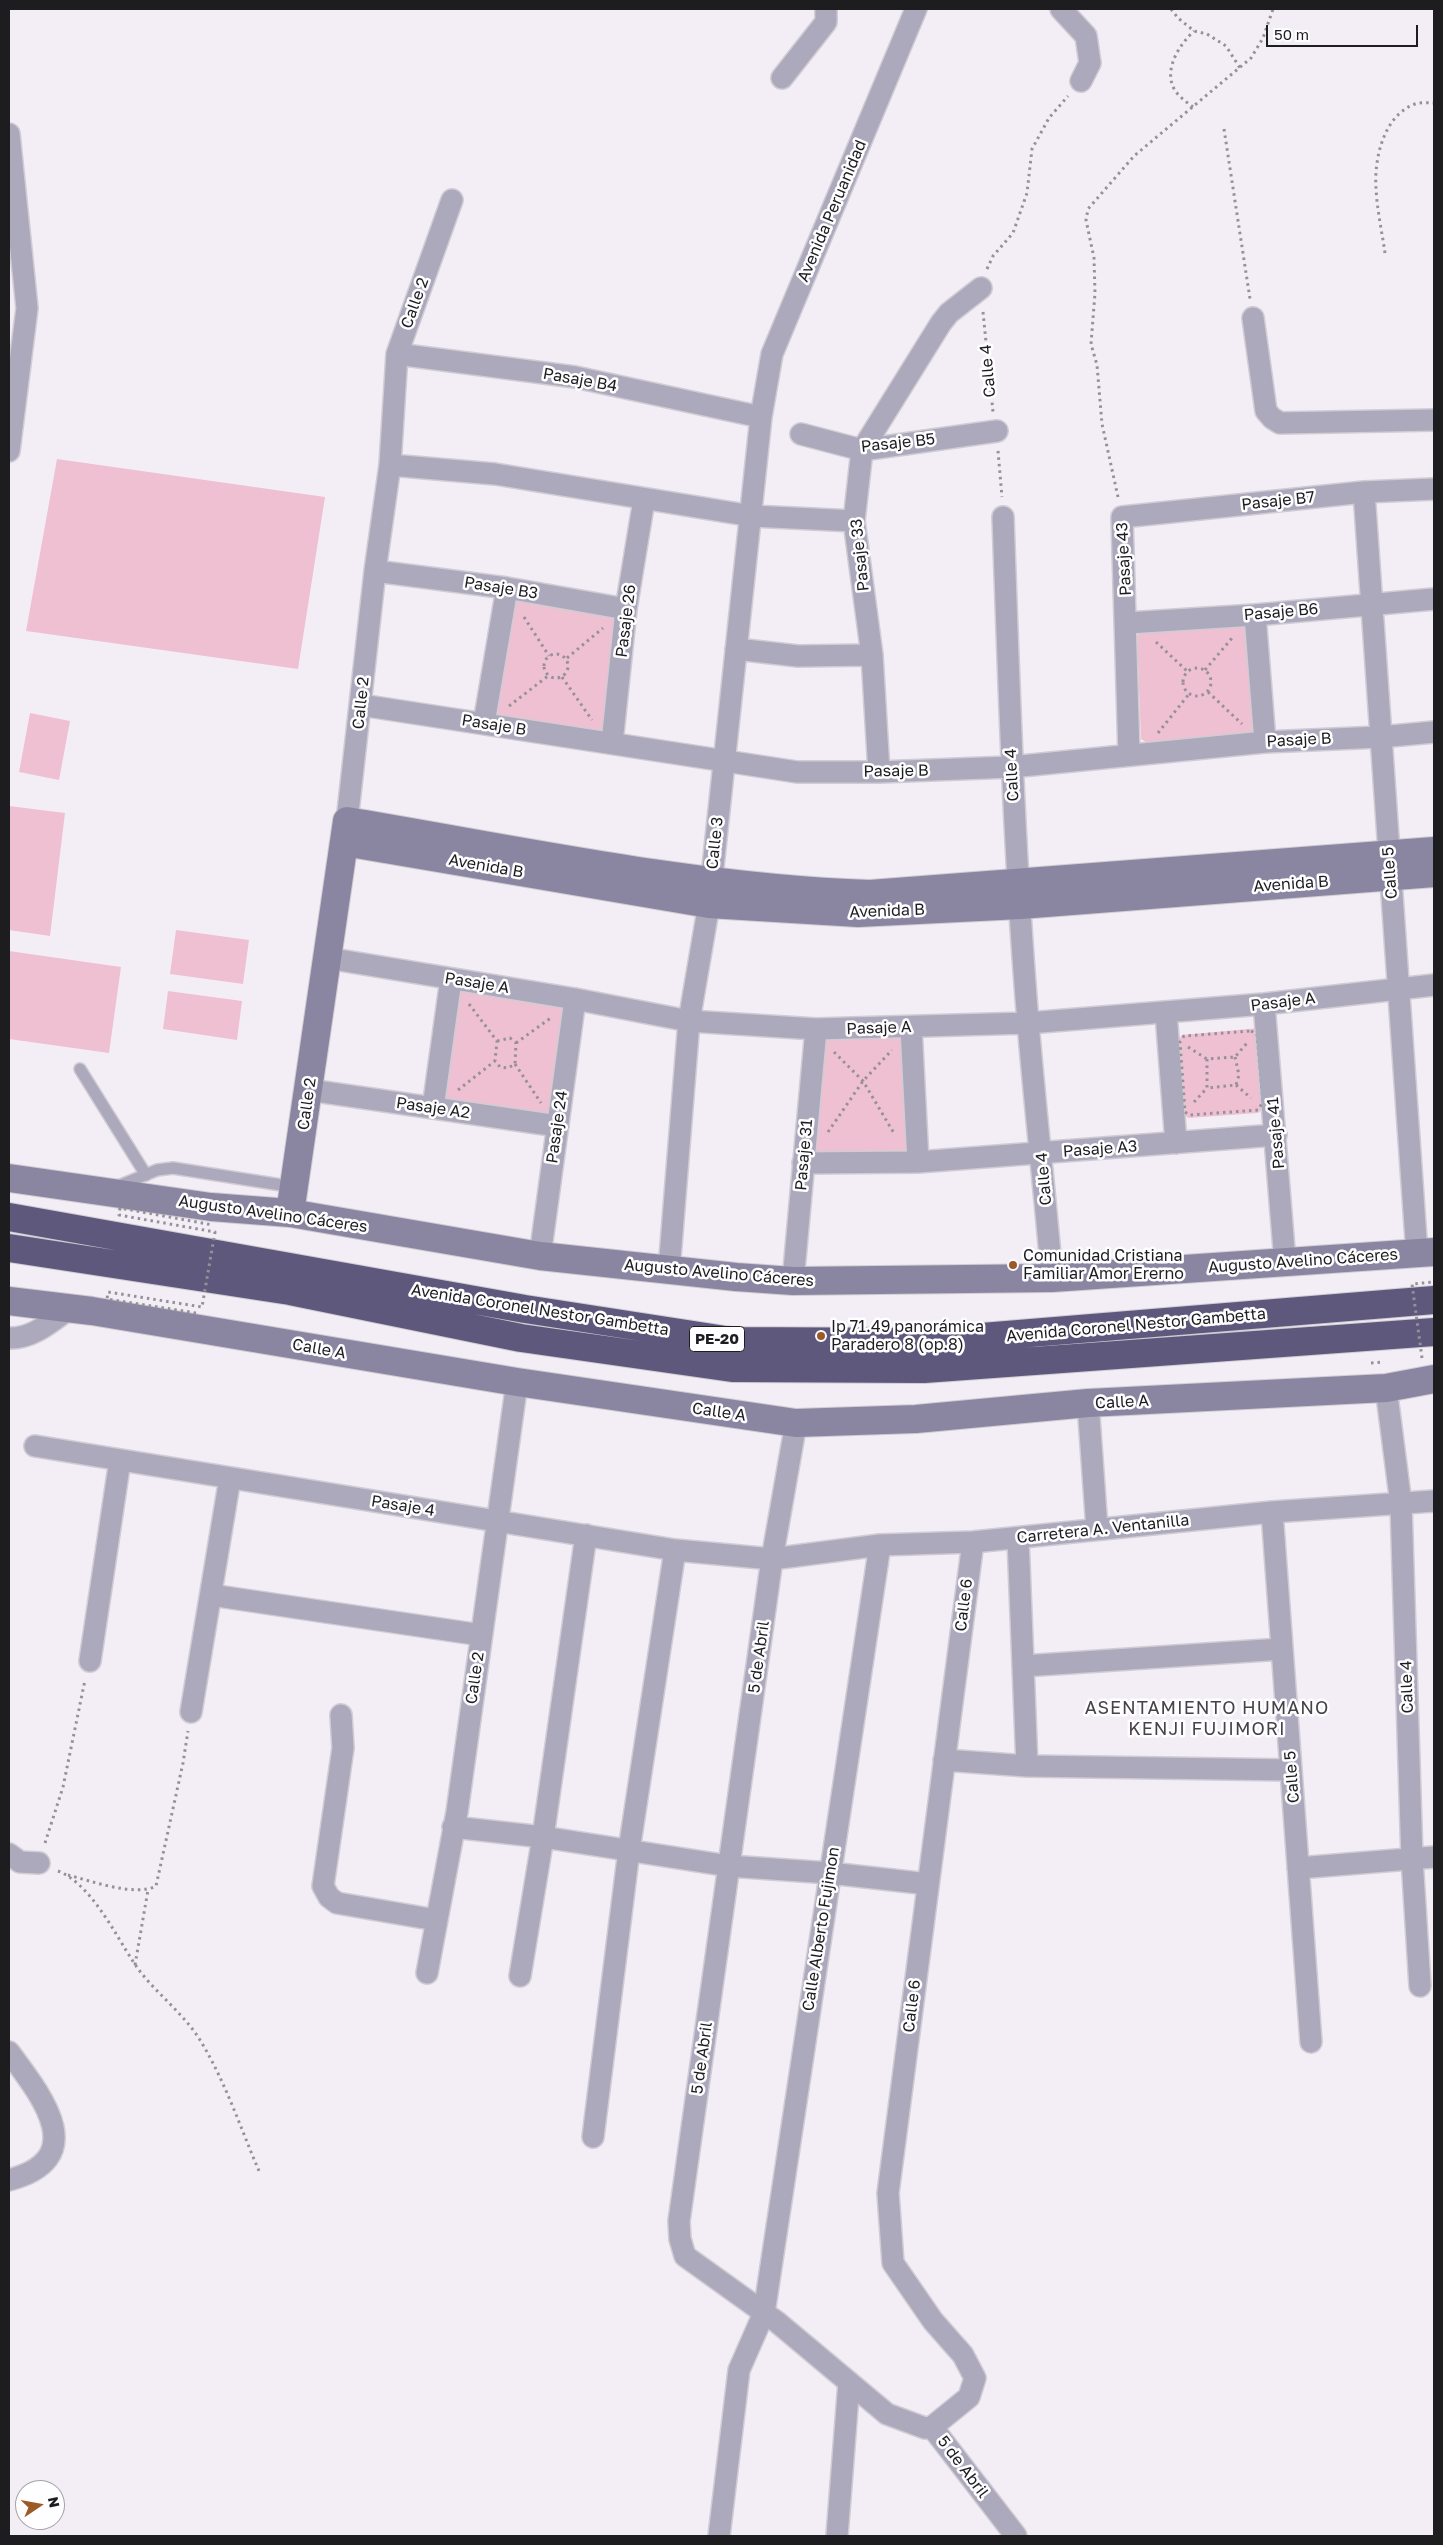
<!DOCTYPE html>
<html>
<head>
<meta charset="utf-8">
<style>
  body { margin:0 }
  #map { position:relative; width:1443px; height:2545px; overflow:hidden; background:#f3eef6; font-family:"Golos Text",sans-serif }
  canvas { display:block }
  .frame { position:absolute; inset:0; border:10px solid #1d1c1e; pointer-events:none }
  .north { position:absolute; left:15px; top:2480px; width:50px; height:50px; box-sizing:border-box; background:#fefdff; border:1px solid #a4a3a5; border-radius:50%; rotate:78deg; font-size:14px; font-weight:700; line-height:20px; text-align:center; color:#1d1c1e }
  .north::after { content:''; display:block; margin:auto; width:18px; height:22px; background:#9c5a27; clip-path:polygon(50% 0,100% 100%,50% 72%,0 100%) }
  .scale { position:absolute; left:1266px; top:25px; width:152px; height:22px; box-sizing:border-box; border:2px solid #1d1c1e; border-top:0; padding-left:6px; font-size:15px; line-height:18px; white-space:nowrap; color:#1d1c1e; -webkit-text-stroke:4px #fefdff; paint-order:stroke }
</style>
</head>
<body>
<div id="map">
<canvas width="1443" height="2545"></canvas>
<div class="frame"></div>
<div class="north">N</div>
<div class="scale">50 m</div>
</div>
<script>
const ctx = document.querySelector('canvas').getContext('2d');
ctx.lineJoin = 'round';
function fill(path, color) {
  ctx.fillStyle = color;
  ctx.fill(path, 'evenodd');
}
function stroke(path, color, width, dash) {
  ctx.strokeStyle = color;
  ctx.lineWidth = width;
  ctx.lineCap = dash ? 'butt' : 'round';
  ctx.setLineDash(dash || []);
  ctx.stroke(path);
}
function label(font, color, halo, rows, align = 'center') {
  ctx.font = font + ' "Golos Text",sans-serif';
  ctx.lineWidth = 5;
  ctx.setLineDash([]);
  ctx.textBaseline = 'middle';
  ctx.strokeStyle = halo;
  ctx.fillStyle = color;
  for (const [text, x, y, turn = 0] of rows) {
    ctx.save();
    ctx.translate(x, y);
    ctx.rotate((+turn || 0) * Math.PI / 180);
    ctx.textAlign = isNaN(turn) ? turn : align;
    if (halo) ctx.strokeText(text, 0, 0);
    ctx.fillText(text, 0, 0);
    ctx.restore();
  }
}
fill(new Path2D(`
  M57 459 325 497 298 669 26 631Z
  M518 601 612 616 614 619 605 732 495 718 512 606Z
  M1245 624 1259 724 1253 737 1149 744 1141 739 1137 636 1143 630Z
  M30 713 70 721 59 780 19 772Z
  M9 806 65 813 50 936 9 930Z
  M176 930 249 940 243 984 170 974Z
  M9 951 121 967 109 1053 9 1039Z
  M466 990 559 1002 565 1012 551 1115 446 1104 440 1093 457 994Z
  M168 991 242 1001 237 1040 163 1029Z
  M1259 1028 1266 1106 1258 1113 1188 1118 1183 1113 1177 1043 1182 1035Z
  M906 1035 910 1152 811 1156 818 1039Z`), '#efc0d2');
const lane = new Path2D(`
  M80 1069 146 1175
  M116 1187 157 1170 173 1168 294 1187`);
const street = new Path2D(`
  M1061 9 1086 36 1090 63 1081 81
  M782 78 826 22V9
  M9 134 27 308 9 451
  M1253 318 1266 411 1272 418 1280 423 1434 420
  M397 354 575 377 761 417
  M801 434 862 450 997 431
  M390 465 495 474 752 516 854 521
  M1364 492 1417 1254
  M1003 517C1009 686 1014 854 1028 1022 1035 1108 1045 1193 1052 1278
  M375 571 507 588 626 609
  M1255 615 1265 742
  M1127 623 1255 615 1434 599
  M736 649 798 656 872 655
  M361 705 797 772H879L1011 767 1265 742 1380 737 1434 732
  M484 723 507 588
  M612 743 626 609 644 500
  M1129 755 1122 517 1364 492 1434 489
  M879 772 872 655 854 521 862 450 941 323 949 313 981 288
  M347 821 375 571 390 465 397 354 452 200
  M327 958 575 999 689 1021 816 1029 1028 1023 1264 1004 1434 985
  M1264 1004 1285 1262
  M1166 1013 1176 1143
  M911 1027 918 1162
  M309 1090 558 1126
  M433 1108 451 979
  M803 1163 918 1162 1276 1135
  M540 1256 575 999
  M669 1270 689 1021 709 904 761 417 772 354 916 9
  M793 1281 816 1029
  M9 1338C32 1339 51 1322 70 1308
  M1386 1388 1401 1504 1412 1859 1420 1986
  M1088 1403 1097 1529
  M796 1423 772 1559 679 2221 680 2239 685 2256 777 2322 887 2414 925 2428 932 2427 1016 2536
  M35 1446 675 1550 772 1559 880 1545 973 1542 1272 1512 1434 1501
  M1272 1512 1311 2042
  M1018 1538 1027 1766
  M211 1595 481 1635
  M90 1661 120 1460
  M1023 1666 1282 1649
  M191 1712 230 1478
  M341 1715 343 1748 323 1886 329 1897 337 1903 436 1920
  M944 1760 1027 1766 1291 1770
  M453 1827 543 1837 729 1866 830 1873 928 1884
  M9 1854 20 1862 39 1863
  M1298 1868 1434 1857
  M427 1973 457 1812 517 1382
  M520 1976 543 1837 586 1535
  M9 2052C41 2095 92 2158 9 2180
  M593 2137 629 1850 675 1550
  M932 2427 969 2397 975 2378 963 2355 933 2321 893 2263 888 2193 973 1542
  M719 2536 739 2370 764 2313 880 1545
  M837 2536 849 2382`);
const secondary = new Path2D(`
  M344 842 709 904 858 913 1020 905 1434 873
  M9 1178 211 1207 290 1213 540 1256 736 1277 793 1281 1052 1278 1434 1252
  M290 1213 347 821C520 850 694 888 870 894L1434 851
  M9 1301 92 1311 517 1382 796 1423 916 1419 1088 1403 1386 1388 1434 1379`);
const highway = new Path2D(`
  M9 1217 525 1309 732 1341 921 1342 1434 1300
  M9 1248 290 1291 521 1338 732 1368 924 1369 1434 1332`);
stroke(lane, '#d1ccd3', 14);
stroke(street, '#d1ccd3', 24);
stroke(secondary, '#d1ccd3', 30);
stroke(highway, '#d1ccd3', 30);
stroke(new Path2D(`
  M1171 9 1178 18 1194 31 1207 34 1226 46 1240 68
  M1193 107C1185 101 1175 94 1172 84 1166 65 1181 43 1194 31
  M1224 129 1250 299
  M1385 253C1382 232 1377 210 1376 188 1374 158 1384 115 1415 104 1421 102 1428 103 1434 103
  M987 269 993 256 1013 233 1027 193 1032 149 1049 118 1068 96
  M983 312 993 412
  M998 451 1002 497
  M1118 497 1102 424 1097 365 1091 344 1095 293 1094 258 1086 220 1088 209 1134 156 1251 58 1263 38 1273 9
  M524 617 549 656
  M1156 642 1187 671
  M544 666a12 12 0 1 1 24 0a12 12 0 1 1-24 0Z
  M567 658 603 628
  M1183 682a14 14 0 1 1 28 0a14 14 0 1 1-28 0Z
  M1205 670 1232 638
  M562 677 592 720
  M1208 692 1242 724
  M509 706 548 676
  M1158 733 1189 694
  M469 1004 497 1041 495 1061 500 1067 508 1068 515 1064 516 1043 510 1038 497 1041
  M1251 1031 1257 1034 1263 1102 1258 1110 1189 1115 1185 1112 1180 1042 1184 1036Z
  M516 1043 552 1017
  M1188 1047 1207 1059
  M834 1052 863 1081 895 1135
  M1235 1057 1239 1075 1236 1085 1207 1088V1059L1235 1057 1247 1043
  M515 1064 541 1103
  M1236 1085 1251 1098
  M458 1090 495 1061
  M1194 1102 1207 1088
  M828 1132 863 1081 892 1050
  M1371 1363 1384 1362
  M45 1843 63 1787 85 1680
  M58 1871C91 1884 115 1934 134 1963 154 1993 185 2013 203 2045 226 2084 241 2129 259 2171
  M68 1875C91 1881 135 1897 156 1886L183 1763 188 1731
  M135 1965 148 1890`), '#959197', 3, [2.5, 4]);
stroke(lane, '#aba9bb', 11);
stroke(street, '#aba9bb', 21);
stroke(secondary, '#8a86a1', 28);
stroke(highway, '#5e587d', 28);
stroke(new Path2D(`
  M196 1313 107 1299 108 1292 202 1307 215 1232 119 1215 120 1208 213 1225
  M1422 1358 1412 1284 1434 1282`), '#959197', 3, [2.5, 4]);
for (const [x, y, r, color] of [
  [1013,1265,5,"#9c5a27"],
  [821,1336,5,"#9c5a27"]
]) {
  const dot = new Path2D();
  dot.arc(x, y, r, 0, 2 * Math.PI);
  ctx.fillStyle = color;
  ctx.fill(dot);
  stroke(dot, '#fefdff', 2);
}
for (const [x, y, w] of [
  [717,1339,55]
]) {
  const box = new Path2D();
  box.roundRect(x - w / 2, y - 12.5, w, 25, 4);
  ctx.fillStyle = '#fefdff';
  ctx.fill(box);
  stroke(box, '#1d1c1e', 1);
}
label('bold 15px', '#1d1c1e', null, [
  ["PE-20",717,1339]
]);
label('16px', '#1d1c1e', '#fefdff', [
  ["Avenida Peruanidad",832,211,-67],
  ["Calle 2",415,303,-70],
  ["Calle 4",988,371,-95],
  ["Pasaje B4",580,380,10],
  ["Pasaje B5",898,443,-6],
  ["Pasaje B7",1278,501,-6],
  ["Pasaje 33",860,555,-96],
  ["Pasaje 43",1124,559,-93],
  ["Pasaje B3",501,588,9],
  ["Pasaje B6",1281,612,-5],
  ["Pasaje 26",626,621,-83],
  ["Calle 2",361,703,-84],
  ["Pasaje B",494,725,9],
  ["Pasaje B",1299,740,-3],
  ["Pasaje B",896,771,-1],
  ["Calle 4",1012,775,-93],
  ["Calle 3",715,843,-84],
  ["Avenida B",486,866,10],
  ["Calle 5",1390,873,-94],
  ["Avenida B",1291,884,-4],
  ["Avenida B",887,911,-2],
  ["Pasaje A",477,983,9],
  ["Pasaje A",1283,1002,-7],
  ["Pasaje A",879,1028,-2],
  ["Calle 2",307,1104,-82],
  ["Pasaje A2",433,1108,8],
  ["Pasaje 24",557,1127,-82],
  ["Pasaje 41",1276,1133,-95],
  ["Pasaje A3",1100,1149,-4],
  ["Pasaje 31",804,1155,-85],
  ["Calle 4",1044,1179,-95],
  ["Augusto Avelino Cáceres",273,1214,8],
  ["Augusto Avelino Cáceres",1303,1261,-4],
  ["Augusto Avelino Cáceres",719,1273,5],
  ["Avenida Coronel Nestor Gambetta",540,1310,9],
  ["Avenida Coronel Nestor Gambetta",1136,1325,-5],
  ["Calle A",319,1349,10],
  ["Calle A",1122,1402,-3],
  ["Calle A",719,1412,8],
  ["Pasaje 4",403,1506,9],
  ["Carretera A. Ventanilla",1103,1529,-6],
  ["Calle 6",964,1605,-83],
  ["5 de Abril",759,1657,-82],
  ["Calle 2",475,1678,-82],
  ["Calle 4",1407,1687,-92],
  ["Calle 5",1292,1777,-94],
  ["Calle Alberto Fujimon",821,1929,-81],
  ["Calle 6",912,2006,-83],
  ["5 de Abril",702,2058,-82],
  ["5 de Abril",963,2467,53]
]);
label('16px', '#1d1c1e', '#fefdff', [
  ["Comunidad Cristiana",1023,1256],
  ["Familiar Amor Ererno",1023,1274],
  ["Ip 71.49 panorámica",831,1327],
  ["Paradero 8 (op.8)",831,1345]
], 'left');
ctx.letterSpacing = '1px';
label('18px', '#464348', '#fefdff', [
  ["ASENTAMIENTO HUMANO",1207,1708],
  ["KENJI FUJIMORI",1207,1729]
]);
ctx.letterSpacing = '0px';
</script>
</body>
</html>
